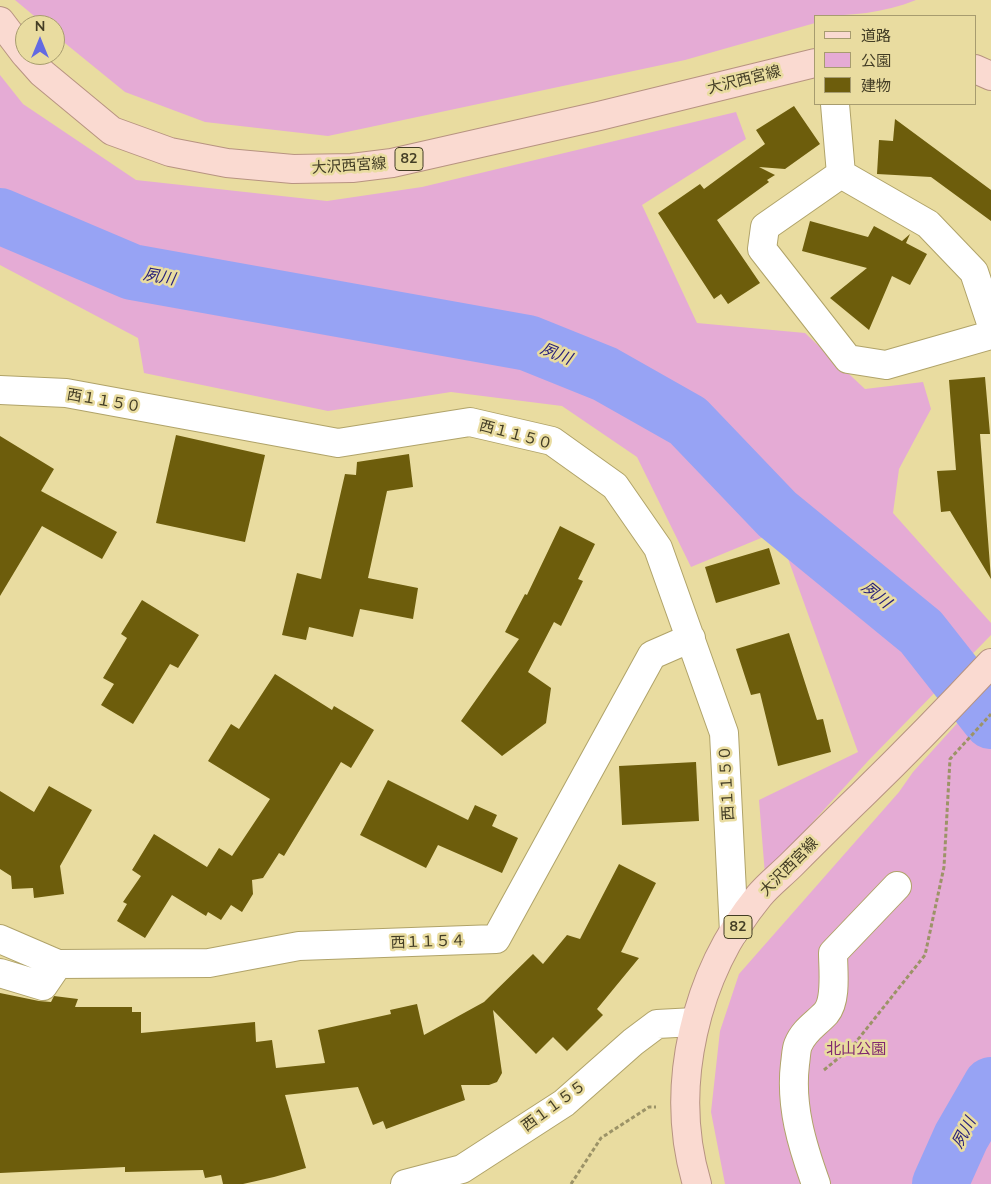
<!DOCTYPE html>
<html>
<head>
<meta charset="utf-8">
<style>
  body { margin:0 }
  #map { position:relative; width:991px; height:1184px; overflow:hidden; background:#e9dca0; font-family:Mulish,"Noto Sans JP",sans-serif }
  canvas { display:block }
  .legend { position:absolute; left:814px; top:15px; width:162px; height:90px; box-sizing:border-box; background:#e9dca0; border:1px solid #a79c6f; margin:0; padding:6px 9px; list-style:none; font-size:15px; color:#433d25 }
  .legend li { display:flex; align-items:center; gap:10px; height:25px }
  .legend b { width:25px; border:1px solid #a79c6f }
  .north { position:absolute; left:15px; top:15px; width:50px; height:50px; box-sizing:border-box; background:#e9dca0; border:1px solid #a79c6f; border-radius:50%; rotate:0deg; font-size:14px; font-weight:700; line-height:20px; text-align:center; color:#433d25 }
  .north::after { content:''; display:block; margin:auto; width:18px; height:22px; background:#636ae2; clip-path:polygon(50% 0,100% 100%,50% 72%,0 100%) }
</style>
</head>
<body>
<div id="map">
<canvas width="991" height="1184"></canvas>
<ul class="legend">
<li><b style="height:6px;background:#fadad1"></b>道路</li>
<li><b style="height:14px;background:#e5abd5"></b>公園</li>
<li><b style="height:14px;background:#6d5d0c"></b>建物</li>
</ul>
<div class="north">N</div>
</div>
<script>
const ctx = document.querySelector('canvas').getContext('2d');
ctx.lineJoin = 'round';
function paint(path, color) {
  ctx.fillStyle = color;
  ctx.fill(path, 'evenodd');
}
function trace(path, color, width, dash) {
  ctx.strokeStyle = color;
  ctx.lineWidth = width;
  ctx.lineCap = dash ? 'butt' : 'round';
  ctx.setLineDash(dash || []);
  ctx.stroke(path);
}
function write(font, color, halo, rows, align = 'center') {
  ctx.font = font + ' Mulish,"Noto Sans JP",sans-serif';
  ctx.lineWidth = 5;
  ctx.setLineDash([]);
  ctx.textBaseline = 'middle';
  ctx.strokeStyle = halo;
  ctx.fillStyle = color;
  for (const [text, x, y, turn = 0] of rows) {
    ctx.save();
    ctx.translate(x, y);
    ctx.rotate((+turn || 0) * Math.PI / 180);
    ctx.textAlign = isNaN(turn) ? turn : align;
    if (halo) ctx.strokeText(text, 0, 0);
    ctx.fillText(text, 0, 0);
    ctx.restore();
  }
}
const green = new Path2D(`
  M15 0H916C884 13 849 16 815 16V23L685 60 328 136 205 122 125 92 55 35V25H45Z
  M0 75 23 104 136 180 327 201 422 187 736 112 746 139 642 205 697 323 805 333 865 389 923 382 931 409 899 469 893 513 991 623V635L868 761 765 875 759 800 858 752 778 531 691 567 637 457 562 406 451 392 328 411 144 373 138 338 0 265Z
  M991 686V1184H725L711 1112 720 1031 739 974 899 792 913 772Z`);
const river = new Path2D(`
  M0 216 132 272 528 343 605 374 688 421 777 514 921 632 991 721
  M940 1184 961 1137 991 1085`);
const building = new Path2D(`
  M794 106 820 144 785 169 759 167 775 175 767 180 769 182 717 220 760 283 728 304 721 294 714 299 658 213 700 184 704 189 765 144 756 130Z
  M895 119 991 190V221L931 177 877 174 879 140 893 141Z
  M810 221 868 237 874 226 902 241 910 234 906 243 927 254 910 285 892 276 869 330 830 298 867 268 802 251Z
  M985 377 990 434H980L991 579 950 511 941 512 937 471 956 470 949 380Z
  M176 435 265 455 245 542 156 523Z
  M0 436 54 469 41 491 117 532 102 559 42 526 0 596Z
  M409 454 413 487 387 491 368 578 418 588 413 619 360 609 353 637 309 627 306 640 282 635 297 573 321 579 345 474 356 475 357 462Z
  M560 526 595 544 578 579 583 581 561 626 554 622 528 672 551 688 546 723 502 756 461 721 519 639 505 632 525 594 527 595Z
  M769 548 780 584 716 603 705 567Z
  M142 600 199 635 178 668 170 664 133 724 101 705 114 684 103 678 127 638 121 634Z
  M789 633 817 720 823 719 831 752 778 766 760 693 751 695 736 649Z
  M275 674 332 710 334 706 374 730 351 768 341 762 284 856 279 853 263 878 252 880 253 894 242 912 231 905 221 920 208 912 206 916 172 895 145 938 117 921 127 904 123 902 141 876 132 870 154 834 207 867 219 848 232 856 270 799 208 761 231 724 239 729Z
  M696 762 699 821 622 825 619 766Z
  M388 780 468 820 475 805 497 815 492 826 518 838 502 873 438 845 426 868 360 835Z
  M49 786 92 810 60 866 64 894 34 898 33 888 12 889 11 876 0 869V791L34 812Z
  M619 864 656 883 621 952 639 958 597 1009 603 1015 567 1051 553 1037 536 1054 493 1010 502 1073 497 1082 489 1085H461L465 1100 386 1129 383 1121 373 1125 358 1087 285 1095 306 1168 274 1177 243 1184H223L221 1175 205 1178 203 1170 125 1172V1167L0 1173V993L39 1001 51 1002 54 996 78 999 75 1007H132V1012H141V1033L255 1022 256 1042 272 1040 276 1068 325 1063 318 1030 391 1014 390 1010 417 1004 424 1035 484 1002 533 954 543 964 567 935 580 939Z`);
const path = new Path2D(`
  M824 1070 852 1047 925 955 944 867 950 759 991 714
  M571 1184 601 1138 649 1107H656`);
const minor = new Path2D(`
  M835 104 841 174 928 224 974 272 991 323
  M841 174 765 227 762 249 848 359 886 365 991 335
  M0 390 66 393 338 443 470 422 552 441 615 486 658 548 724 733 734 932
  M0 939 58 964 209 963 299 946 496 939 652 655 691 638
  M0 973 43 986 58 964
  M405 1184 462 1169 564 1103 633 1042 657 1024 695 1022
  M816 1184C802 1145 790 1106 795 1064 796 1058 796 1050 798 1045 804 1030 816 1024 826 1013 837 1000 833 970 833 953L897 886`);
const major = new Path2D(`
  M0 21 25 54
  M26 55 42 73 112 131 170 152 227 163 293 169 352 168 392 163 599 116 815 63
  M975 69 991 76
  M697 1184C668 1087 695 974 759 896 769 884 781 875 792 864 815 841 838 818 862 795 906 752 949 708 991 663`);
const shields = [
  [409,159,28],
  [738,927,28]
];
const shieldNames = [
  ["82",409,159],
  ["82",738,927]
];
const streetNames = [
  ["大沢西宮線",744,80,-14],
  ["大沢西宮線",349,166,-4],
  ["西１１５０",104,401,10],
  ["西１１５０",516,435,15],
  ["西１１５０",727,783,-93],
  ["大沢西宮線",789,867,-45],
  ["西１１５４",428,942,-2],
  ["西１１５５",554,1106,-36]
];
const parkNames = [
  ["北山公園",856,1049]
];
const waterNames = [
  ["夙川",159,277,10],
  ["夙川",556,354,22],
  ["夙川",876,595,39],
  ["夙川",964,1133,-62]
];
paint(green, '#e5abd5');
trace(river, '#97a3f4', 56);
paint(building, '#6d5d0c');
trace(minor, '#b0a369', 30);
trace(major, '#b79381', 30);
trace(path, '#9c9367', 3, [4, 2.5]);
trace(minor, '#fff', 28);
trace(major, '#fadad1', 28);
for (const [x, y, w] of shields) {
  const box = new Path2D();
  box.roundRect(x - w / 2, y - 11.5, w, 23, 4);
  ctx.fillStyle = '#e9dca0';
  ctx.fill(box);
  trace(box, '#433d25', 1);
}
write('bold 14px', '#433d25', null, shieldNames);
write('15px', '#433d25', '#e9dca0', streetNames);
write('15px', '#81286f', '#e9dca0', parkNames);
write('italic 16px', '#241d78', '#e9dca0', waterNames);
</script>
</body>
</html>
